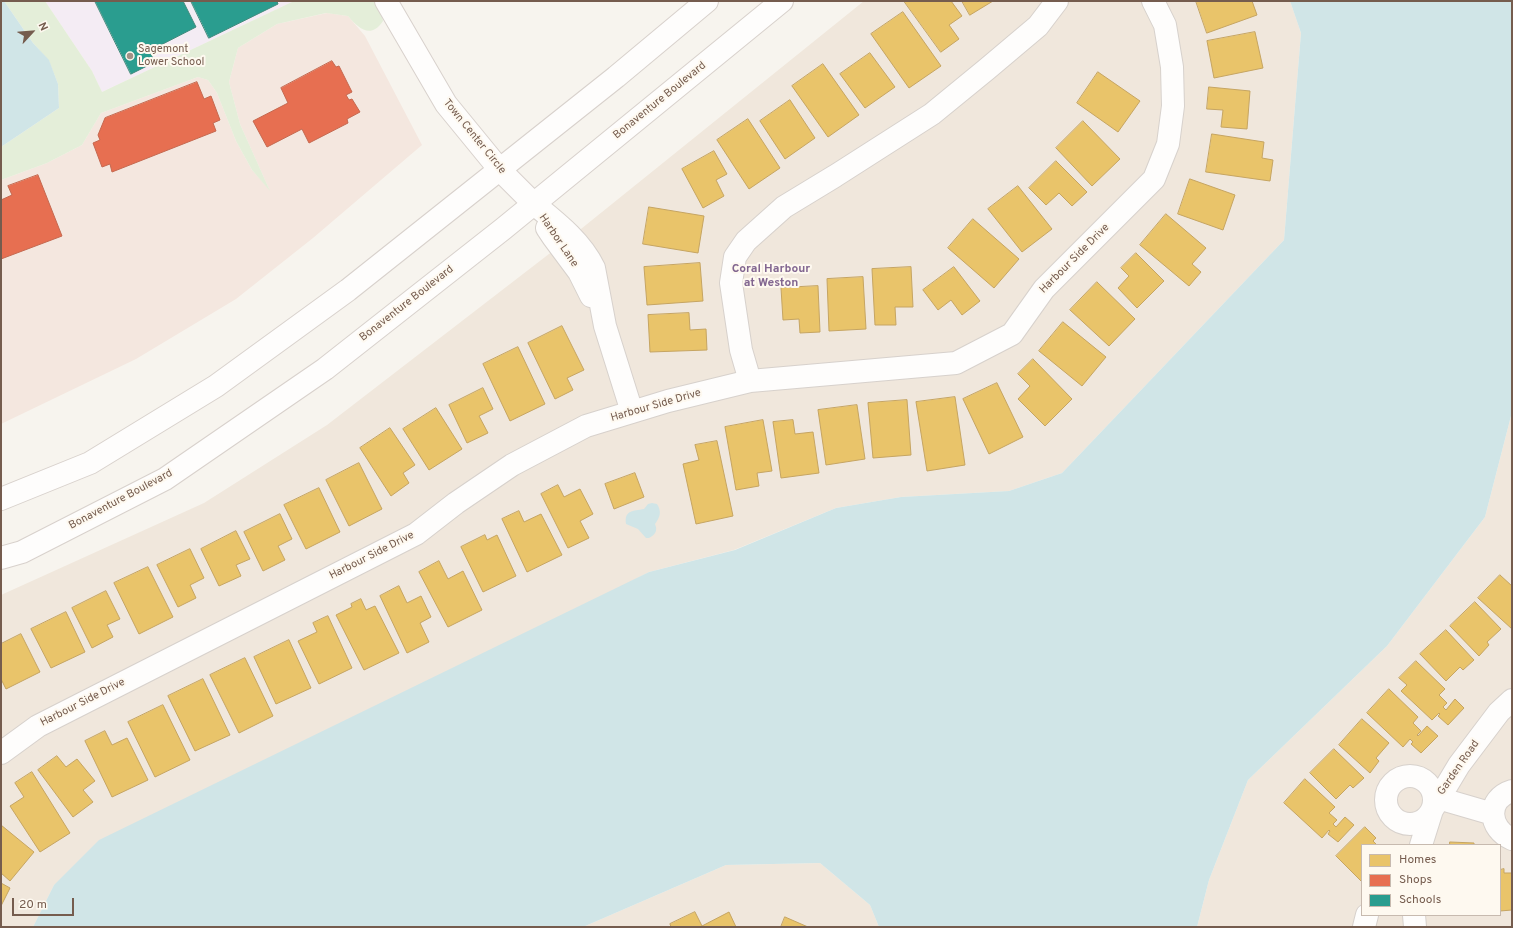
<!DOCTYPE html>
<html>
<head>
<meta charset="utf-8">
<style>
  body { margin:0 }
  #map { position:relative; width:1513px; height:928px; overflow:hidden; background:#f7f4ee; font-family:Overpass,sans-serif }
  canvas { display:block }
  .frame { position:absolute; inset:0; border:2px solid #755c4e; pointer-events:none }
  .legend { position:absolute; left:1361px; top:844px; width:140px; height:72px; box-sizing:border-box; background:#fef9f0; border:1px solid #c7baaf; margin:0; padding:5px 7px; list-style:none; font-size:12px; color:#755c4e }
  .legend li { display:flex; align-items:center; gap:8px; height:20px }
  .legend b { width:20px; border:1px solid #c7baaf }
  .north { position:absolute; left:12px; top:12px; width:40px; height:40px; -webkit-text-stroke:3px #fef9f0; paint-order:stroke; rotate:64deg; font-size:11px; font-weight:700; line-height:16px; text-align:center; color:#755c4e }
  .north::after { content:''; display:block; margin:auto; width:14px; height:18px; background:#755c4e; clip-path:polygon(50% 0,100% 100%,50% 72%,0 100%) }
  .scale { position:absolute; left:12px; top:898px; width:62px; height:18px; box-sizing:border-box; border:2px solid #755c4e; border-top:0; padding-left:5px; font-size:12px; line-height:14px; white-space:nowrap; color:#755c4e; -webkit-text-stroke:3px #fef9f0; paint-order:stroke }
</style>
</head>
<body>
<div id="map">
<canvas width="1513" height="928"></canvas>
<div class="frame"></div>
<ul class="legend">
<li><b style="height:11px;background:#e9c46a"></b>Homes</li>
<li><b style="height:11px;background:#e76f51"></b>Shops</li>
<li><b style="height:11px;background:#2a9d8f"></b>Schools</li>
</ul>
<div class="north">N</div>
<div class="scale">20 m</div>
</div>
<script>
const ctx = document.querySelector('canvas').getContext('2d');
ctx.lineJoin = 'round';
function paint(path, color) {
  ctx.fillStyle = color;
  ctx.fill(path, 'evenodd');
}
function trace(path, color, width, dash) {
  ctx.strokeStyle = color;
  ctx.lineWidth = width;
  ctx.lineCap = dash ? 'butt' : 'round';
  ctx.setLineDash(dash || []);
  ctx.stroke(path);
}
function write(font, color, halo, rows, align = 'center') {
  ctx.font = font + ' Overpass,sans-serif';
  ctx.lineWidth = 4;
  ctx.setLineDash([]);
  ctx.textBaseline = 'middle';
  ctx.strokeStyle = halo;
  ctx.fillStyle = color;
  for (const [text, x, y, turn = 0] of rows) {
    ctx.save();
    ctx.translate(x, y);
    ctx.rotate((+turn || 0) * Math.PI / 180);
    ctx.textAlign = isNaN(turn) ? turn : align;
    if (halo) ctx.strokeText(text, 0, 0);
    ctx.fillText(text, 0, 0);
    ctx.restore();
  }
}
const residential = new Path2D(`
  M864 1H1290L1301 33 1284 240 1062 473 1009 491 901 497 836 508 734 550 649 572 54 885 33 927H1V595L204 503 327 425 571 237Z
  M1512 412V927H1197L1209 880 1248 780 1387 646 1485 517ZM1362 845H1500V915H1362Z
  M820 863 870 905 879 927H583L726 865Z`);
const commercial = new Path2D(`
  M327 13 348 16 365 36 422 145 313 238 236 299 136 359 1 424V180L47 163 82 145 101 113 198 77 208 80 217 93 236 141 252 170 269 189 240 124 229 82 238 48 277 24Z`);
const education = new Path2D(`
  M45 1H294L102 92 92 71Z`);
const green = new Path2D(`
  M4 1H45L92 71 102 92 294 1H376L381 10 383 21C371 39 359 29 348 16L326 13 277 24 238 48 229 82 240 124 270 191 252 170 236 141 217 93 208 80 198 77 101 113 82 145 47 163 1 180V147L59 108 58 84 49 61 33 43Z`);
const water = new Path2D(`
  M1 1H4L33 43 49 60 58 84 59 108 1 147Z
  M1290 1H1512V412L1485 517 1387 646 1248 780 1209 880 1197 927H879L870 905 820 863 726 865 583 927H33L54 885 99 840 649 572 735 550 836 508 901 497 1009 491 1062 473 1284 240 1301 33Z
  M652 503 657 504C662 512 660 517 655 524 658 531 655 535 649 538H646L638 529 626 524C624 510 633 511 644 509L648 504Z`);
const homes = new Path2D(`
  M904 1H951L962 16 949 25 959 39 941 52Z
  M962 1H993L970 15Z
  M1196 1H1252L1257 15 1207 33Z
  M903 12 941 66 909 88 871 34Z
  M1255 32 1263 68 1214 78 1207 41Z
  M870 53 895 87 865 108 840 74Z
  M823 64 859 115 828 137 792 86Z
  M1098 72 1140 101 1118 132 1077 103Z
  M1209 87 1250 91 1247 129 1221 127 1223 110 1207 109Z
  M790 100 815 138 785 159 760 121Z
  M748 119 780 168 749 189 717 140Z
  M1083 121 1120 159 1092 186 1056 148Z
  M1212 134 1264 142 1262 158 1273 160 1270 181 1206 172Z
  M714 151 727 174 716 180 724 196 703 208 682 169Z
  M1056 161 1087 192 1072 206 1059 193 1046 205 1029 188Z
  M1190 179 1235 195 1223 230 1178 214Z
  M1018 186 1052 229 1022 252 988 209Z
  M649 207 704 216 698 253 643 244Z
  M1166 214 1206 248 1192 264 1201 272 1189 286 1140 245Z
  M973 219 1019 259 994 288 948 248Z
  M1136 253 1164 281 1137 308 1118 288 1129 276 1121 268Z
  M700 263 703 301 647 305 644 267Z
  M911 267 913 307H895L896 325H875L872 269Z
  M954 267 980 301 962 315 951 300 938 310 923 290Z
  M863 277 866 329 829 331 827 279Z
  M1097 282 1135 319 1109 346 1070 310Z
  M818 286 820 332 800 333 799 319 783 320 781 288Z
  M689 313 690 330 706 329 707 350 650 352 648 315Z
  M1063 322 1106 357 1082 386 1039 351Z
  M562 326 584 370 567 378 573 390 555 399 528 343Z
  M518 347 545 404 510 421 483 364Z
  M1033 359 1072 399 1045 426 1018 399 1030 386 1018 374Z
  M997 383 1023 437 989 454 963 399Z
  M483 388 493 409 479 416 488 433 467 443 449 405Z
  M955 397 965 465 927 471 916 402Z
  M907 400 911 455 873 458 868 403Z
  M857 405 865 459 826 465 818 410Z
  M436 408 462 449 429 470 403 429Z
  M763 420 772 471 757 473 759 486 736 490 725 427Z
  M793 420 795 434 813 432 819 473 781 478 773 422Z
  M390 428 415 465 403 473 409 483 391 496 360 448Z
  M717 441 733 516 696 524 683 464 699 460 695 445Z
  M359 463 382 509 349 526 326 480Z
  M635 473 644 497 614 509 605 484Z
  M558 485 564 497 580 489 593 514 580 521 589 538 568 548 541 494Z
  M319 488 340 532 306 549 284 505Z
  M519 511 524 522 541 514 562 555 527 572 502 519Z
  M280 514 292 539 278 546 285 560 263 571 244 532Z
  M236 531 250 559 236 565 241 576 219 586 201 549Z
  M485 535 487 540 497 535 516 576 483 592 461 547Z
  M190 549 204 578 190 585 196 598 178 607 157 565Z
  M439 561 448 579 463 571 482 610 448 627 419 572Z
  M148 567 173 617 139 634 114 583Z
  M1500 575 1512 586V629L1478 598Z
  M399 586 407 603 421 596 431 617 420 623 429 642 407 653 380 596Z
  M106 591 120 619 107 625 113 637 92 648 72 608Z
  M361 599 366 610 375 606 399 653 364 670 336 615 352 607 351 604Z
  M1475 602 1501 629 1487 642 1489 645 1479 656 1450 626Z
  M66 612 85 652 51 668 31 629Z
  M328 616 352 668 319 684 298 641 317 632 313 623Z
  M1446 630 1474 660 1463 670 1460 667 1446 681 1420 654Z
  M21 634 40 672 6 689 1 679V644Z
  M289 640 311 688 276 704 254 657Z
  M245 658 273 716 239 733 210 675Z
  M1416 661 1445 689 1439 695 1447 703 1443 707 1446 710 1455 699 1464 708 1448 725 1438 716 1440 714 1439 713 1432 720 1401 691 1407 685 1399 678Z
  M203 679 230 735 195 751 168 696Z
  M1389 689 1418 717 1413 723 1421 731 1417 735 1418 736 1427 726 1438 736 1421 753 1411 744 1413 742 1410 739 1403 747 1367 713Z
  M163 705 190 760 155 777 128 722Z
  M1362 719 1389 743 1376 758 1379 761 1370 773 1339 745Z
  M105 731 112 745 127 738 148 780 112 797 85 741Z
  M1334 749 1364 778 1353 788 1350 785 1336 799 1310 773Z
  M57 756 66 767 77 759 95 781 83 790 93 802 73 817 38 770Z
  M32 772 70 833 40 852 10 806 24 797 15 783Z
  M1305 779 1335 807 1329 813 1337 820 1333 824 1336 827 1345 817 1354 825 1338 842 1328 834 1330 831 1329 830 1322 838 1284 803Z
  M1 825 34 852 10 881 1 873Z
  M1365 827 1376 838 1373 841 1377 845H1362V880L1361 881 1336 856Z
  M1450 842 1474 843V845H1450Z
  M1504 869V873H1512V910L1500 911V870Z
  M1 883 10 888 1 906Z
  M695 912 702 926 729 912 736 927H671L670 924Z
  M785 917 808 927H781Z`);
const shops = new Path2D(`
  M332 61 336 67 339 66 352 92 346 95 349 100 352 99 360 112 347 119 348 123 309 143 302 129 267 147 253 121 288 103 281 88Z
  M197 82 204 99 211 96 220 120 213 123 216 131 112 172 110 164 102 167 93 143 100 140 98 135 105 118Z
  M38 175 62 236 1 259V200L12 195 8 186Z`);
const schools = new Path2D(`
  M95 1H183L196 27 149 51 155 62 131 74Z
  M191 1H277L278 4 209 38Z`);
const street = new Path2D(`
  M1057 1 1038 26 987 69 932 114 835 176 784 207 746 241 735 257 731 283 741 350 750 381 956 363 1012 334 1044 289 1154 179 1168 144 1173 106 1172 67 1165 25 1153 1
  M534 204C556 222 581 241 594 268L605 326 632 412
  M547 228 553 237 579 272 591 296
  M1 753 38 726 416 534 456 503 512 465 586 426 668 401 750 381
  M1386 800a24 24 0 1 1 48 0a24 24 0 1 1-48 0Z
  M1512 791C1486 799 1488 829 1512 839
  M1438 798 1493 814
  M1421 845 1432 810 1459 765 1499 712 1512 700
  M1414 915 1415 927
  M1364 927 1367 915`);
const secondary = new Path2D(`
  M386 1 446 104 500 170 534 204
  M1 499 90 463 216 386 348 290 616 77 707 1
  M1 558 22 552 165 479 325 369 503 229 782 1`);
const markers = [
  [130,56,4,"#a29186"]
];
const poiNames = [
  ["Sagemont",138,50],
  ["Lower School",138,63]
];
const streetNames = [
  ["Bonaventure Boulevard",660,101,-39],
  ["Town Center Circle",474,137,51],
  ["Harbor Lane",558,241,56],
  ["Harbour Side Drive",1075,259,-45],
  ["Bonaventure Boulevard",407,304,-38],
  ["Harbour Side Drive",656,406,-16],
  ["Bonaventure Boulevard",121,500,-28],
  ["Harbour Side Drive",372,556,-27],
  ["Harbour Side Drive",83,703,-27],
  ["Garden Road",1459,768,-55]
];
const neighbourhoodNames = [
  ["Coral Harbour",771,270],
  ["at Weston",771,284]
];
paint(residential, '#f0e7dc');
paint(commercial, '#f4e7df');
paint(education, '#f4ecf4');
paint(green, '#e4eed9');
paint(water, '#d0e5e7');
paint(homes, '#e9c46a');
trace(homes, '#c6a562', 1);
paint(shops, '#e76f51');
trace(shops, '#c56950', 1);
paint(schools, '#2a9d8f');
trace(schools, '#408a7c', 1);
trace(street, '#d7d1cc', 24);
trace(secondary, '#d8d1cc', 24);
trace(street, '#fefdfc', 22);
trace(secondary, '#fefdfc', 22);
for (const [x, y, r, color] of markers) {
  const dot = new Path2D();
  dot.arc(x, y, r, 0, 2 * Math.PI);
  ctx.fillStyle = color;
  ctx.fill(dot);
  trace(dot, '#fef9f0', 1.5);
}
write('11px', '#755c4e', '#fef9f0', poiNames, 'left');
write('11px', '#755c4e', '#fef9f0', streetNames);
write('bold 12px', '#826690', '#fef9f0', neighbourhoodNames);
</script>
</body>
</html>
